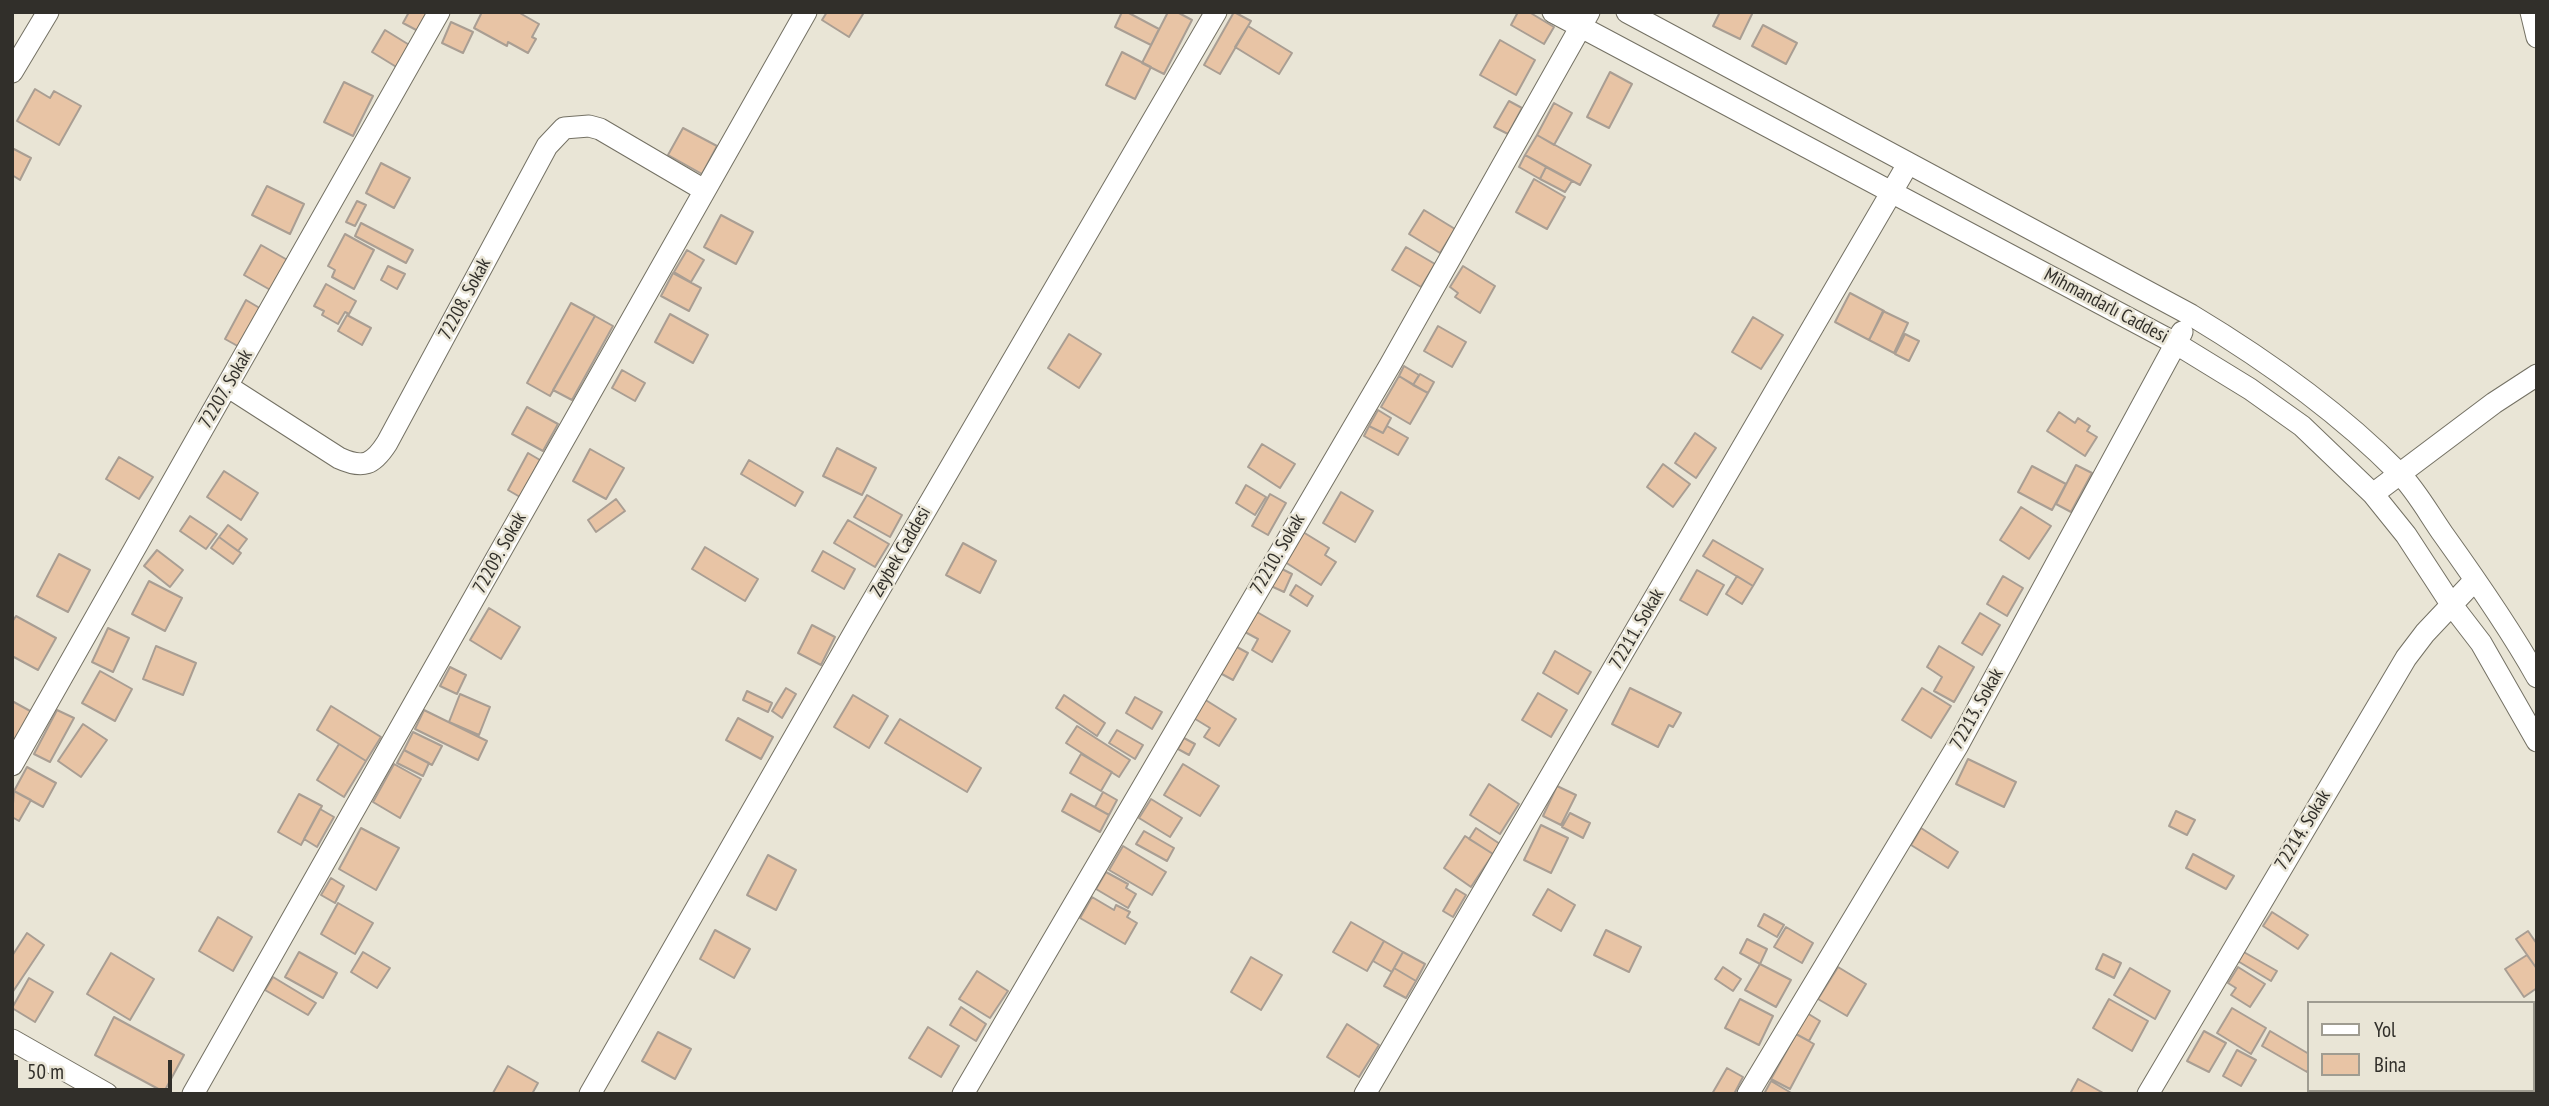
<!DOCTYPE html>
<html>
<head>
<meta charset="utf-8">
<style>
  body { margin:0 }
  #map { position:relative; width:2549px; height:1106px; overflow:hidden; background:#e9e5d6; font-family:"PT Sans Narrow",sans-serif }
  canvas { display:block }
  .frame { position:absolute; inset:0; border:14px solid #312f2a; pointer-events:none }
  .legend { position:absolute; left:2307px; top:1001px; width:228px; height:91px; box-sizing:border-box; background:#e9e5d6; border:2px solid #9f9c91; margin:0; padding:9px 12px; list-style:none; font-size:21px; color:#312f2a }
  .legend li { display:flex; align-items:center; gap:14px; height:35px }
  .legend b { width:35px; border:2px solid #9f9c91 }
  .scale { position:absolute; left:14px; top:1060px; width:158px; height:32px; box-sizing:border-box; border:4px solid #312f2a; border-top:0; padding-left:9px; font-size:21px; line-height:24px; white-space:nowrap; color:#312f2a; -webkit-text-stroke:5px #e9e5d6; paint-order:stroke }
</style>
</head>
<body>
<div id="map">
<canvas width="2549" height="1106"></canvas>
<div class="frame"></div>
<ul class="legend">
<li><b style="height:9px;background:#fff"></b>Yol</li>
<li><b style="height:19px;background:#e8c4a5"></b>Bina</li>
</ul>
<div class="scale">50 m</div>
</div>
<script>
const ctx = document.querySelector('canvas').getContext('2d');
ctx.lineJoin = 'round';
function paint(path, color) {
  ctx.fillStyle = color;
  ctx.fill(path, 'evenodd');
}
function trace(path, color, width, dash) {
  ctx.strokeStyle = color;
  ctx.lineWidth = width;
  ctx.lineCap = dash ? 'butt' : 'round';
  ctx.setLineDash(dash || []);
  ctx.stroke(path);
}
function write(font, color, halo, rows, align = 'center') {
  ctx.font = font + ' "PT Sans Narrow",sans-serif';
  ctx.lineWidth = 5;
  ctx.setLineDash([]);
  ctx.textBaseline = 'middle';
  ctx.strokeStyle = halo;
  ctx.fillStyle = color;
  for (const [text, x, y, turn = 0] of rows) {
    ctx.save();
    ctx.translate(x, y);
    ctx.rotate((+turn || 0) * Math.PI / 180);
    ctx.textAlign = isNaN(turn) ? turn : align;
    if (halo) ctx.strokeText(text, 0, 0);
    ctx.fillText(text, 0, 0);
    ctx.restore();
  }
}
const building = new Path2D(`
  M409 12H431L420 32 403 23Z
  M482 12H518L539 24 532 37 536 39 528 53 508 42 507 46 474 28Z
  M827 12H860L863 14 849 37 822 20Z
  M1122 12H1127L1159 29 1151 45 1115 27Z
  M1168 12H1177L1192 20 1164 74 1142 63Z
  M1234 12 1251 21 1220 74 1204 65Z
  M1518 12H1529L1554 27 1544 44 1511 25Z
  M1720 12H1753L1740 39 1713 26Z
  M451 22 473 32 463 53 442 43Z
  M1763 25 1797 43 1786 64 1752 46Z
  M1248 26 1292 53 1279 74 1235 47Z
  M385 30 411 46 398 68 372 52Z
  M1500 40 1535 60 1516 95 1480 75Z
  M1122 52 1151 67 1135 99 1106 85Z
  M1610 72 1632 84 1609 128 1587 117Z
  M344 82 373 96 353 136 324 122Z
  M35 89 50 98 54 91 81 106 59 145 17 121Z
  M1509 101 1522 108 1508 134 1494 127Z
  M1554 103 1572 113 1554 145 1537 135Z
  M683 128 717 146 702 174 668 155Z
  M1537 135 1591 165 1580 185 1525 155Z
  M12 148 31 158 20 180 12 175Z
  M1525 155 1546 167 1540 179 1519 167Z
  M381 163 410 178 394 208 366 193Z
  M1546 167 1572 181 1565 192 1540 179Z
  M1534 179 1565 197 1547 229 1516 212Z
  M267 186 304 204 290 234 252 215Z
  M357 201 366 205 355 226 346 222Z
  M1424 210 1455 229 1440 253 1409 234Z
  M721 215 753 232 736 264 704 247Z
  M361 223 413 250 406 263 355 236Z
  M345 234 374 250 354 289 332 277 335 270 328 266Z
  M261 245 291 262 274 292 244 275Z
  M1406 247 1435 264 1421 287 1392 270Z
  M687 250 704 260 691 282 674 272Z
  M388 266 405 274 397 289 381 280Z
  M1463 266 1495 286 1480 313 1455 297 1458 293 1450 287Z
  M673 273 701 288 689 311 661 296Z
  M326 284 356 301 349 314 345 312 338 324 322 315 324 311 314 306Z
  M1850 293 1884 311 1869 340 1835 322Z
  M246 300 263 310 243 349 225 339Z
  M571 303 595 316 550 396 527 383Z
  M1883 311 1908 323 1894 353 1869 340Z
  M670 314 708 335 693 363 655 342Z
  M347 315 371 328 362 345 338 331Z
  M595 316 613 326 572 400 553 390Z
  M1753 317 1783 335 1761 369 1732 352Z
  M1438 326 1466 342 1452 367 1424 351Z
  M1069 334 1101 354 1079 388 1048 368Z
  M1905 334 1919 341 1909 361 1895 354Z
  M1404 366 1419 375 1413 385 1399 376Z
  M622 370 645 383 635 401 612 388Z
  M1420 374 1434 382 1428 393 1413 385Z
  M1399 376 1428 393 1410 424 1381 407Z
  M527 407 558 424 543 451 512 434Z
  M1378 410 1391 418 1383 433 1369 426Z
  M2059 412 2075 423 2078 418 2090 426 2087 431 2097 437 2085 456 2047 431Z
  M1369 426 1383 433 1387 426 1408 438 1398 455 1364 436Z
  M1695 433 1716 448 1696 478 1675 463Z
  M1262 444 1295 464 1280 488 1248 467Z
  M837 448 876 468 862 495 823 476Z
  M590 449 624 468 606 499 573 481Z
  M528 453 540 460 520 497 508 490Z
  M119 457 153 477 139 499 106 479Z
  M749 460 803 492 795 506 741 474Z
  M1663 464 1690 484 1673 507 1647 487Z
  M2076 465 2092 473 2071 512 2056 504Z
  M2032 466 2066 484 2052 510 2018 492Z
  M224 471 258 493 241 520 207 497Z
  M1246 485 1266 497 1255 515 1236 503Z
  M1341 492 1373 511 1355 542 1323 523Z
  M1270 494 1286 503 1268 535 1252 526Z
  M867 495 902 515 890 537 854 517Z
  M616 499 625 511 596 532 588 520Z
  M2021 507 2051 526 2029 559 2000 540Z
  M190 516 217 534 206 549 180 531Z
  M848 520 889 544 875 567 834 543Z
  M228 525 247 539 238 551 219 537Z
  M1303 532 1329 548 1325 555 1336 562 1321 585 1285 562Z
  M219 537 241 553 233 564 211 548Z
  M1713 540 1763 569 1753 586 1703 556Z
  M963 543 996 561 980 593 946 575Z
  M705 547 758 579 745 601 692 569Z
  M157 550 183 570 170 587 144 566Z
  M823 551 855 569 844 589 812 571Z
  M59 554 90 570 68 612 37 596Z
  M1280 568 1292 574 1284 592 1271 586Z
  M1697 570 1724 585 1707 615 1680 600Z
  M1737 576 1753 586 1742 604 1726 594Z
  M2003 576 2023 588 2007 616 1987 604Z
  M149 581 182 598 165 631 132 614Z
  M1296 585 1313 596 1307 606 1290 595Z
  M489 608 520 627 501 659 470 640Z
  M1257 612 1290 631 1272 662 1252 650 1258 639 1245 632Z
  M1980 613 2000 625 1982 655 1962 643Z
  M16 616 56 638 38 670 12 656V622Z
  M812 625 835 637 821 665 798 653Z
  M108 628 129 638 113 672 92 662Z
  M156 646 196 663 183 695 143 679Z
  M1235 646 1248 653 1233 680 1220 673Z
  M1939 646 1974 667 1954 702 1934 691 1942 677 1927 667Z
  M1555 651 1591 672 1578 694 1543 673Z
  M450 667 466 675 457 694 440 686Z
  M100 671 132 689 115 721 82 703Z
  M786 688 796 694 782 718 772 711Z
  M1630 688 1681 713 1673 727 1669 725 1658 747 1612 724Z
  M1922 688 1951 706 1931 738 1902 720Z
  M747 691 772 703 768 712 743 700Z
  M1538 693 1567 710 1551 737 1522 720Z
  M460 694 490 707 479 735 449 722Z
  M853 695 888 716 869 748 834 727Z
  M1064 695 1105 723 1097 736 1056 708Z
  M1135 697 1162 712 1152 729 1126 713Z
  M1204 699 1236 719 1219 746 1204 737 1210 728 1192 717Z
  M12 701 32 712 12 747Z
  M331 706 381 737 366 761 317 730Z
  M57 710 74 718 50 762 34 754Z
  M424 710 487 741 478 760 415 729Z
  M738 718 773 737 761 759 726 740Z
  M900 719 981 768 967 792 885 743Z
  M83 724 107 740 81 777 58 761Z
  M1077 726 1130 760 1119 777 1066 743Z
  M1117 730 1143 745 1135 759 1109 743Z
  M413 732 442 746 432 765 404 750Z
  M1184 738 1195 744 1189 755 1178 749Z
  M339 744 366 761 344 797 317 780Z
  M404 750 429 763 423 776 397 763Z
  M1081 754 1112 772 1101 791 1070 773Z
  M1968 759 2016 782 2004 807 1956 784Z
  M394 764 421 779 400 818 373 802Z
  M1183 764 1219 786 1200 816 1164 795Z
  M27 767 56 783 43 807 14 791Z
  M1489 784 1519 804 1500 834 1470 815Z
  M1557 786 1576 795 1561 825 1543 816Z
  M14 791 31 800 19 821 12 817Z
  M1103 792 1117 800 1109 815 1095 807Z
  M299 794 322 806 301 845 278 832Z
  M1071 794 1109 815 1100 832 1062 811Z
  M1151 799 1182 818 1170 837 1139 818Z
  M320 809 334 817 317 847 304 839Z
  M2176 811 2195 820 2187 835 2169 826Z
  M1570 813 1590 823 1583 838 1562 827Z
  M1541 825 1568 838 1551 873 1524 860Z
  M361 828 399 848 376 890 339 869Z
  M1476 828 1500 844 1493 854 1469 839Z
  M1921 828 1958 852 1948 868 1911 845Z
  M1144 831 1174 848 1167 861 1136 844Z
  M1465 836 1493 854 1471 887 1444 868Z
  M1123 846 1166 872 1152 895 1109 870Z
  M2193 854 2234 876 2226 889 2186 868Z
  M768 855 796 870 776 910 747 895Z
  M1106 872 1128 884 1126 888 1136 894 1128 908 1096 889Z
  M331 878 344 886 335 903 321 895Z
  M1456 889 1466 895 1453 917 1443 911Z
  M1548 889 1575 905 1561 931 1533 915Z
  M1092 897 1114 910 1116 905 1130 912 1127 917 1137 923 1125 944 1080 918Z
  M338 903 373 923 355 954 321 934Z
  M2272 912 2308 935 2298 949 2263 926Z
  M1764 914 1784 925 1777 937 1758 926Z
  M218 917 252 937 233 971 199 951Z
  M1351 922 1384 941 1367 971 1333 952Z
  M1786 927 1813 943 1802 963 1774 947Z
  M715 930 750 949 734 978 700 959Z
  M1606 930 1641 947 1629 972 1594 955Z
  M2528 931 2537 944V969L2516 939Z
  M27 933 44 945 12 993V956Z
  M1747 939 1767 949 1760 964 1740 953Z
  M1384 941 1403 952 1392 972 1373 961Z
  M2242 951 2277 971 2271 981 2236 960Z
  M299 952 337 973 323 998 285 977Z
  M363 952 390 968 377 988 351 972Z
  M1403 952 1425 964 1416 981 1394 968Z
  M111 953 154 979 130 1020 87 994Z
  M2103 954 2121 963 2114 978 2096 969Z
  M2527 955 2537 969V988L2524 997 2505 969Z
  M1251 957 1282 975 1261 1010 1231 992Z
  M1760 964 1791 980 1776 1007 1745 990Z
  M1723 967 1741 979 1733 991 1715 979Z
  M1838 967 1866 984 1847 1016 1818 999Z
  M2238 967 2265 984 2250 1007 2231 995 2236 988 2228 983Z
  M1394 968 1416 981 1406 998 1384 986Z
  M2130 968 2170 991 2155 1019 2114 995Z
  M977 971 1008 991 990 1018 959 999Z
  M273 977 316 1003 308 1015 265 990Z
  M29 978 53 992 35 1022 12 1008Z
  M1740 999 1773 1016 1759 1045 1725 1028Z
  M2109 999 2148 1021 2132 1051 2093 1028Z
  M961 1007 986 1024 976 1041 950 1025Z
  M2232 1008 2266 1028 2251 1054 2217 1033Z
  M1807 1013 1820 1021 1809 1041 1796 1034Z
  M114 1017 184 1055 164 1092 95 1055Z
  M1347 1024 1379 1045 1359 1077 1327 1057Z
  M928 1027 959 1046 941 1077 909 1058Z
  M2204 1031 2226 1043 2209 1072 2187 1061Z
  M2270 1031 2309 1054V1068L2307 1072 2262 1046Z
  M658 1032 691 1049 675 1079 642 1061Z
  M1796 1034 1814 1044 1790 1089 1771 1079Z
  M2237 1050 2256 1060 2241 1086 2223 1076Z
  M508 1066 538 1083 532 1094 493 1093Z
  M1727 1068 1743 1077 1734 1094H1712Z
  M2078 1079 2105 1094H2070Z
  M1771 1081 1793 1094H1764Z`);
const minor = new Path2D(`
  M1553 12 2175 343 2250 389 2302 426 2373 494 2406 535 2451 604 2481 643 2537 741
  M1627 12 2191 315C2266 360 2338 411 2399 473 2416 490 2429 514 2443 534 2476 580 2509 627 2537 677
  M2531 12 2537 37
  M12 72 48 12
  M227 386 339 458C363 469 373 465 387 443L547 146 564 128 589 126 600 129 704 190
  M2373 494 2494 403 2537 375
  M12 765 439 12
  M12 1040 107 1094
  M2533 1040 2537 1034
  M193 1094 806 12
  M590 1094 858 626 1216 12
  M963 1094 1390 365 1589 12
  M1365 1094 1908 164
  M1748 1094 1958 745 2182 332
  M2148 1094 2406 658 2425 633 2475 580
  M2503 1094 2505 1090`);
const streetNames = [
  ["72208. Sokak",465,299,-62],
  ["Mihmandarlı Caddesi",2106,306,28],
  ["72207. Sokak",226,389,-60],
  ["Zeybek Caddesi",901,552,-60],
  ["72209. Sokak",500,553,-61],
  ["72210. Sokak",1278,554,-60],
  ["72211. Sokak",1637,629,-60],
  ["72213. Sokak",1977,709,-61],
  ["72214. Sokak",2303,830,-59]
];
paint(building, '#e8c4a5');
trace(building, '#a99e93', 2);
trace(minor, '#747164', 23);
trace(minor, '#fff', 21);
write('19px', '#312f2a', '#e9e5d6', streetNames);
</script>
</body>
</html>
